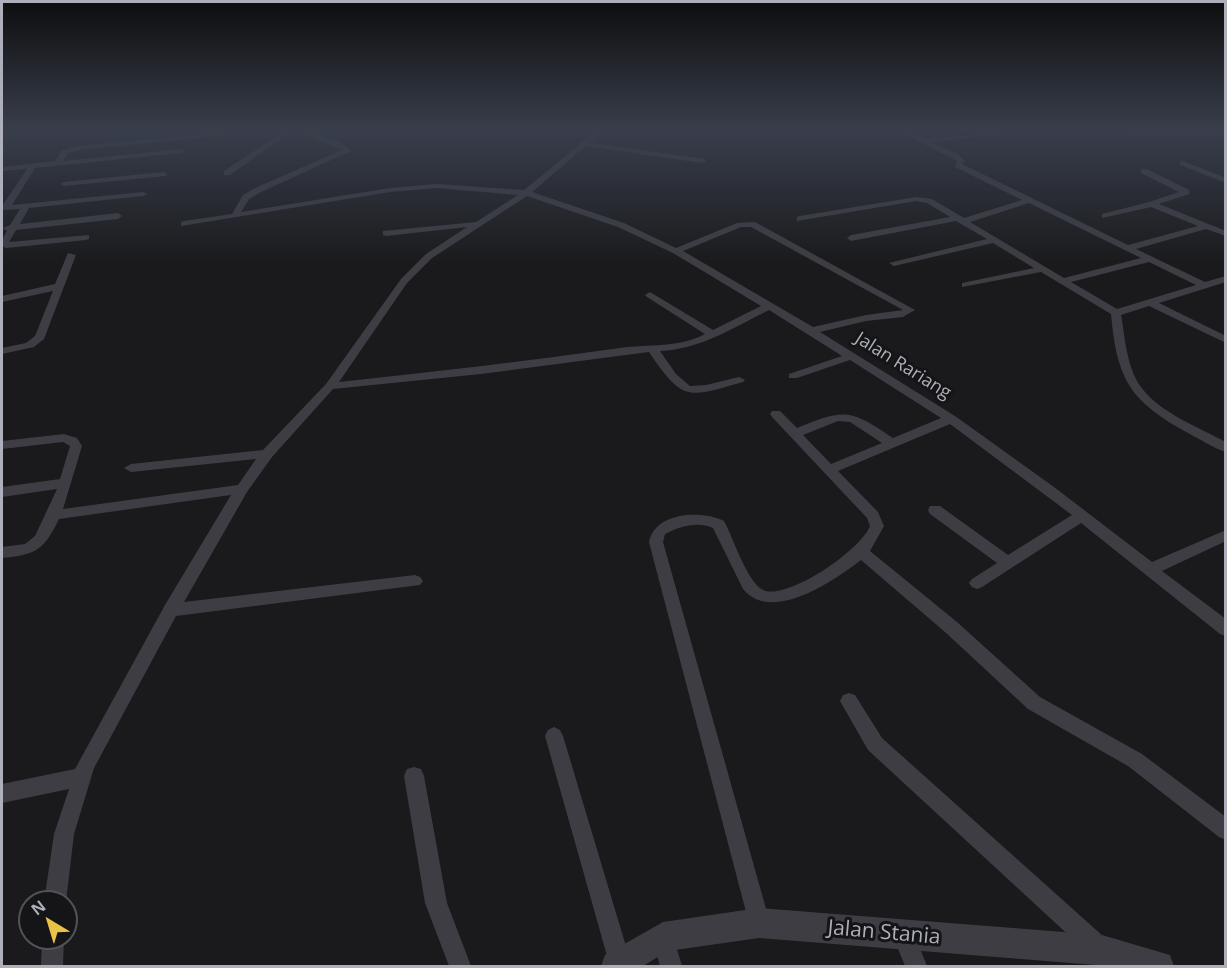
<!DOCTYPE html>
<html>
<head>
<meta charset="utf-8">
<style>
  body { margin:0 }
  #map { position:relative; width:1227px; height:968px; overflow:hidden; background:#1a1a1c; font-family:"Open Sans",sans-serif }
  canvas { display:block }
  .frame { position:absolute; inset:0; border:3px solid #adb0bb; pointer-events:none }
  .north { position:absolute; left:18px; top:890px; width:60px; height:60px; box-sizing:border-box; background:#151517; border:2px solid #525359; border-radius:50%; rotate:322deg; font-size:16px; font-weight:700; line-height:24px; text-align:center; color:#adb0bb }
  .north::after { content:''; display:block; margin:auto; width:21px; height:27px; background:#e8c346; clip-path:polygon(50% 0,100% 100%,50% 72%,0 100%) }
</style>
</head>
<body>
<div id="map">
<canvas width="1227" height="968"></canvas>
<div class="frame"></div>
<div class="north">N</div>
</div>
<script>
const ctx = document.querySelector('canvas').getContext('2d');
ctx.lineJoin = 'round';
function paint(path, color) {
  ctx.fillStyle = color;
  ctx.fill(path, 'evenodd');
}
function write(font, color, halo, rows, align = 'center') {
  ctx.font = font + ' "Open Sans",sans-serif';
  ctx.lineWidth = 6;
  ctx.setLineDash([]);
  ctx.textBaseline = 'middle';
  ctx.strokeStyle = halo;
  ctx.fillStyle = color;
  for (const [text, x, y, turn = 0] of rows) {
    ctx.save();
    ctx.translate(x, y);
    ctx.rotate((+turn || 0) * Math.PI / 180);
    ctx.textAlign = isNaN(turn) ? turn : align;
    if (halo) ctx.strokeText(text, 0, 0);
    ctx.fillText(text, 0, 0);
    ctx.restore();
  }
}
const minor = new Path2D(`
  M226 132 228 135 79 150 68 153 63 161 183 149 184 151 180 153 35 168 12 205 143 192 147 194 143 196 29 208 20 224 118 213 122 216 118 219 16 230 9 242 89 235V239L86 240 6 248 2 246V240L7 231 3 228 10 225 20 209 2 210V206L27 169 2 171V167L55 161 62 150 78 146Z
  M283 132H290L230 175H224V171Z
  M298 132C314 132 340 139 351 151L261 192 249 199 241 212 390 188 437 184 524 190 595 132H602L590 143 705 159 706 161 702 163 586 146 532 192 624 223 676 248 737 223 755 222 915 310 903 317 866 321 820 332 955 416 1054 487 1152 562 1226 530V541L1162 571 1226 619V636L1220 634 1081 523 982 587 977 589 972 587 969 583 972 579 997 563 930 514 928 510 930 506H940L1008 555 1072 515 950 424 838 471 878 512 884 526 870 551 957 622 1040 697 1142 754 1226 817V840L1219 837 1128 766 1028 709 945 632 861 560C834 581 771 624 743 589L713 528C699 521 679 526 665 534L663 542 770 923 767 931 759 934 751 931 649 542C655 512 701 510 724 521 733 537 747 582 763 590 787 601 861 550 870 526L867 518 772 417 770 414 772 411H780L797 428C844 408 851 409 893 438L941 418 850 360 797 378H789V374L842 356 769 310C733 328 701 349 660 351L676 374 690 386 706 385 739 377 745 380 743 382C687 398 683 402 649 352L481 374 333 389 272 457 247 492 184 602 415 575 420 577 423 581 420 585 176 616 94 768 74 834 66 902H44L54 834 69 789 2 803V784L75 769 165 605 231 495 59 519C44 550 36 555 2 558V547L25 544 35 536 57 489 2 497V487L60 479 70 446 63 442 2 449V441L64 434 77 438 82 446 63 509 238 485 256 459 131 472 124 468 131 464 263 450 326 384 401 279 426 254 467 227 386 236 383 235V231L476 222 518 195 437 188 390 192 181 226V222L184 221 232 214 243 195 255 188 342 150ZM527 196 618 227 673 253 761 306 713 330 650 292 645 295 647 297 705 334C679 348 649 344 620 348 527 361 433 372 339 382L407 283 432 258ZM741 227H751L903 310 866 315 813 327 683 251ZM838 421 850 422 882 443 831 464 803 435Z
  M754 132H763L764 133 761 135Z
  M900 132H908L923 139 1009 132 1006 134 930 142 958 154 965 161 962 164 1128 245 1198 226 1151 207 1102 218V214L1149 202 1179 192 1141 173V169H1147L1189 190V194L1159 204 1226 231V236L1206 229 1136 249 1205 282 1226 276V282L1159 303 1226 336V343L1149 306 1121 315 1122 320C1125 341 1128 370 1141 387 1160 413 1198 427 1226 442V452C1213 448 1200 439 1188 433 1130 401 1117 380 1111 314L1041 272 962 287V283L1034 268 993 243 894 266 889 263 987 239 956 221 851 241 847 238 851 235 950 217 927 203 916 201 797 221V217L800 216 916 197 932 199 964 218 1022 200 955 167 957 161 952 158ZM1029 203 1141 258 1064 278 970 222ZM1149 262 1196 285 1117 309 1071 282Z
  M1126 132H1226V134H1129Z
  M1183 161 1226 178V183L1180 165V161Z
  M163 172 167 174 166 176 64 186 60 184 64 182Z
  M68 253 76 255 44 339 34 347 2 354V348L26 343 35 336 53 291 2 302V296L55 284Z
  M849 693 855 695 882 738 1104 937 1107 945 1104 953 1096 956 1088 953 868 750 840 701 843 695Z
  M554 727 560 730 563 736 631 963 630 966H610L609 963 545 736 548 730Z
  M414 767 421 769 424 776 447 903 471 966H449L425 903 404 776 407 769Z
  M903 923 911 926 927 966H905L892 934 895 926Z
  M663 926 671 929 682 966H660L652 937 655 929Z
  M42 938H64L63 966H41Z`);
const tertiary = new Path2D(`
  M759 908 1102 935 1170 955 1174 966H1108L759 938 668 951 643 966H601L605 955 663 922Z`);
const streetNames = [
  ["Jalan Rariang",903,366,32]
];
const nearStreetnames = [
  ["Jalan Stania",884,933,5]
];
paint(minor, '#3d3d43');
paint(tertiary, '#3d3d43');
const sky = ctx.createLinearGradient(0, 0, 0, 267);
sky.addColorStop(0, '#0e0e0f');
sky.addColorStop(0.49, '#383e4b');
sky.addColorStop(1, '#383e4b00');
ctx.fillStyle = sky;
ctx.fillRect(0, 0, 1227, 267);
write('18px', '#adb0bb', '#151517', streetNames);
write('21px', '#adb0bb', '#151517', nearStreetnames);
</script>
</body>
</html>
